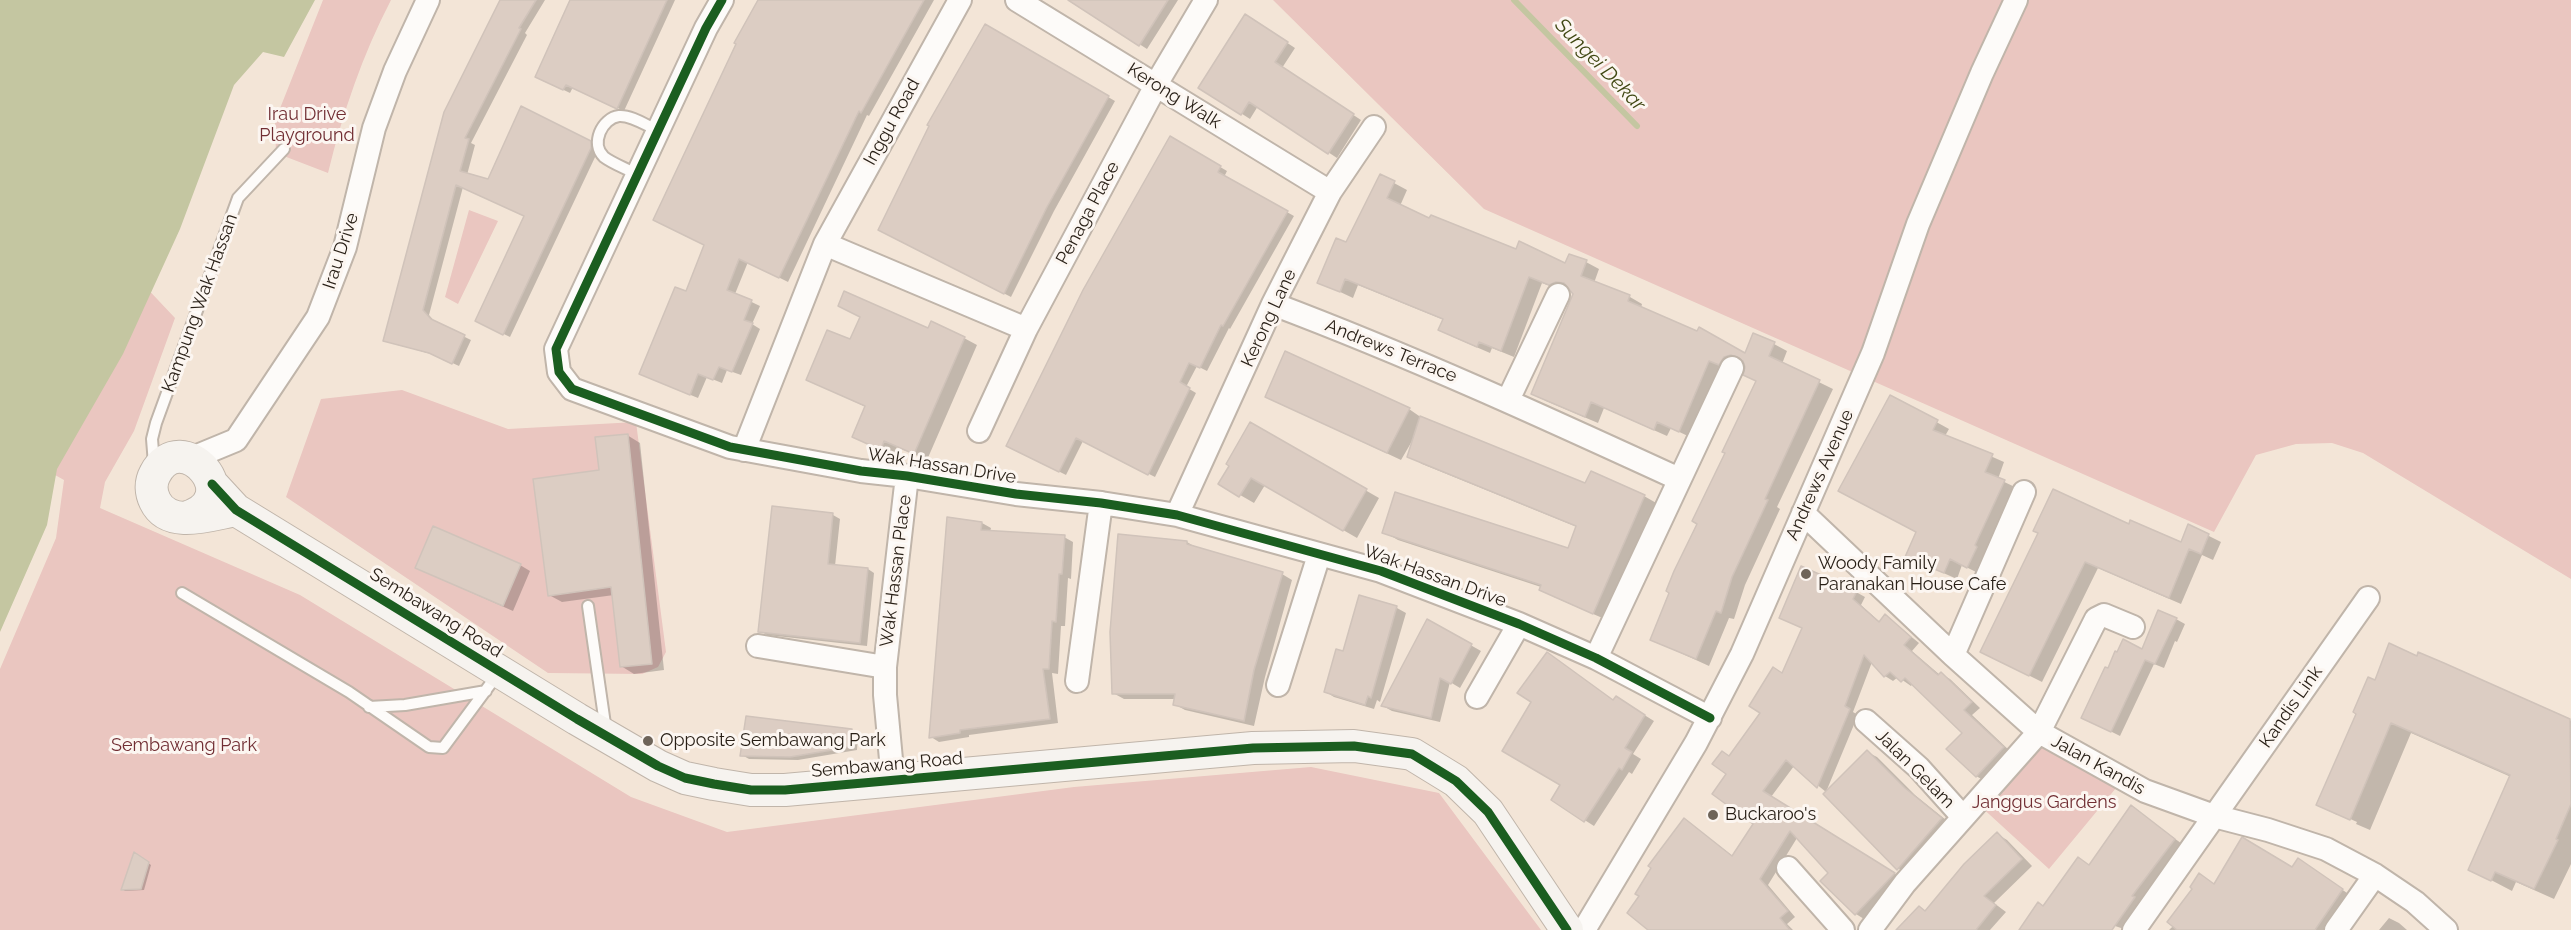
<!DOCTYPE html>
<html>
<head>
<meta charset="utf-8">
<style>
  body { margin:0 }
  canvas { display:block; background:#f3e5d7 }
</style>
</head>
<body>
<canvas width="2571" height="930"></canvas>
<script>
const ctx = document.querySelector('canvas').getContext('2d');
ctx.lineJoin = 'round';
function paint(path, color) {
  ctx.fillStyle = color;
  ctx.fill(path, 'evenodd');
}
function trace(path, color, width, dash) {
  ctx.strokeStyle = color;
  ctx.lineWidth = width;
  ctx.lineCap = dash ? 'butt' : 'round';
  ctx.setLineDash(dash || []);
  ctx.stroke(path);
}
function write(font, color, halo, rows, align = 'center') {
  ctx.font = font + ' Raleway,sans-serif';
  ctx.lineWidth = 6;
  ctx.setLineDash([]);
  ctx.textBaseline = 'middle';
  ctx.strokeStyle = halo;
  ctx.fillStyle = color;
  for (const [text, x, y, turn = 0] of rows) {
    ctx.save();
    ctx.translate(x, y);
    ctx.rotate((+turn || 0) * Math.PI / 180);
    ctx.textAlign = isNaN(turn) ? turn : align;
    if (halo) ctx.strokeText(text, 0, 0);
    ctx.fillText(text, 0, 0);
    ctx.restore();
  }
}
const green = new Path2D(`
  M323 0H391C362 56 343 112 328 173L276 153 275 121Z
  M1273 0H2571V579L2363 453 2332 443 2296 444 2256 455 2214 532 1484 209Z
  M469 210 498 221 458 304 445 297Z
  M125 265 175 318 134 431 105 482 100 508 300 595 631 797 727 832 1074 787 1311 767 1439 793 1541 930H0V669L56 538 64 480 30 461Z
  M402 390 508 429 636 422 666 652 658 667 642 674 548 673 286 497 321 399Z
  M2040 735 2121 782 2049 869 1978 804Z`);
const water = new Path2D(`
  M0 0H315L284 57 263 52 234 85 180 229 123 354 57 469 47 525 0 632Z`);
const shadow = new Path2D(`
  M501 0H545L525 33 527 35 471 143 475 145 467 175 489 181 590 142 597 146V153L510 337 483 324 526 216 463 187 429 315 436 323 471 340 459 366 437 356 384 340 445 113Z
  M572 0H675L624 111 573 87 570 93 543 80Z
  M760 0H934L869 116 867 115 788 282 748 262 735 294 760 306 752 324 760 329 741 375 727 370 722 383 707 377 698 398 649 378 706 245Z
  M1070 0H1178L1147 49Z
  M1254 21 1295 48 1282 68 1361 120 1337 158 1258 106 1250 119 1200 87Z
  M985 26 1115 101 1054 211 1011 297 886 233Z
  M1171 138 1227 171 1224 177 1294 216 1230 329 1229 328 1207 371 1197 366 1186 387 1196 393 1155 477 1083 441 1066 475 1014 449Z
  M1381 176 1407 190 1400 206 1430 220 1516 251 1566 265 1586 262 1599 269 1594 283 1630 297 1642 304 1641 308 1746 355 1774 344 1787 351 1782 364 1833 389 1777 507 1780 509 1745 585 1734 619 1729 618 1709 666 1652 640 1757 381 1745 361 1737 364 1692 438 1671 428 1667 436 1604 408 1598 423 1546 401 1533 394 1575 293 1570 288 1563 291 1542 283 1514 357 1492 348 1490 353 1453 337 1440 329 1444 320 1358 285 1353 298 1319 282 1347 244Z
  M964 338 977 345 927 460 897 447 893 456 854 436 866 407 808 380 851 341Z
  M1266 397 1409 409 1422 418 1586 485 1644 496 1658 504 1607 620 1554 597 1541 587 1398 540 1384 532 1569 550 1577 527 1422 464 1409 456 1415 436 1401 460Z
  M1891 397 1949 429 1945 436 2004 462 1998 479 2017 488 1980 574 1962 565 1957 579 1907 557 1917 532Z
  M1250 424 1379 498 1357 538 1265 485 1254 503 1221 484Z
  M627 435 640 443 664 670 634 674 621 666 614 595 562 602 549 595 601 472Z
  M773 508 833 515 840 519 835 566 868 569 874 573 867 646 767 635 760 631Z
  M982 523 991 528 990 532 1064 537 1073 542 1071 579 1068 578 1065 626H1061L1058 674 1052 673 1058 723 969 735V737L939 742 931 737Z
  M2189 526 2221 542 2213 560 2202 555 2181 604 2098 568 2042 682 1994 658 2040 533 2182 544Z
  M1187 542 1197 548 1282 574 1292 580 1265 677 1254 726 1185 710 1174 704 1175 699H1124L1113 693Z
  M520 565 530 571 513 611 427 573Z
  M1856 592 1865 597 1861 605 1880 622 1886 616 1919 643 1912 651 1940 675 1941 674 1950 679 1980 708 1972 715 2012 753 1985 781 1976 776 1964 733 1913 683 1911 686 1898 677 1893 681 1885 676 1872 662 1853 712 1858 715 1826 792 1794 766 1771 797 1903 879 1864 919 1856 914 1830 873 1797 838 1768 885 1795 917 1787 924 1793 930H1650L1642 896 1685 820 1734 857 1755 823 1728 774 1730 757 1762 712 1783 675Z
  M1360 597 1397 608 1406 613 1380 702 1377 700 1374 709 1334 697 1326 692 1344 652Z
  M2176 619 2185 624 2177 642 2175 641 2164 668 2154 664 2120 736 2092 722 2143 651Z
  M1428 621 1481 651 1460 688 1450 682 1440 722 1392 711 1383 706Z
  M2417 658 2443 664 2571 721V864L2554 899 2516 882 2512 891 2470 869 2511 777 2411 733 2370 830 2356 824 2357 822 2337 813V815L2318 805 2375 682Z
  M1614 701 1625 703 1654 721 1633 754 1641 759 1632 774 1629 772 1594 826 1553 800Z
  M851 731 858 735 857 750 798 760 749 759 742 755Z
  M1867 752 1877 757 1915 795 1951 824 1909 874 1898 868Z
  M2131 807 2185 846 2127 930 2115 926 2104 930H2021L2090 866Z
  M1997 834 2007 840 2032 866 1994 903 2006 912 1990 930H1905L1919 908 1926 912Z
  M135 854 151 865 144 890 125 891 122 889Z
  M2306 865 2350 895 2326 930H2169L2215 886Z
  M2389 918 2399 923 2407 930H2379Z`);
const stream = new Path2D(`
  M1514 0 1637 126`);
const building = new Path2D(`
  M500 0H536L519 28 521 29 465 138 469 139 460 171 488 179 521 106 591 141V148L503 335 475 321 524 216 456 185 423 310 431 319 465 335 452 364 429 353 383 341 444 112Z
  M570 0H667L617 109 566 85 563 90 535 77Z
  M758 0H924L861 113 859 111 779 278 739 259 727 290 752 300 744 320 753 323 732 372 719 367 713 380 698 374 690 395 639 374 675 287 686 291 704 245 653 220 736 44 734 43Z
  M1068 0H1168L1139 46Z
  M1245 14 1288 42 1275 62 1354 114 1328 154 1249 102 1241 115 1198 88Z
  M985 24 1109 96 1047 207 1004 294 878 230 929 126 927 125Z
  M1170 136 1221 166 1218 172 1288 211 1223 326 1221 325 1200 368 1189 363 1180 382 1190 388 1148 475 1076 438 1059 472 1006 446 1083 290Z
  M1380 174 1395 181 1387 198 1429 218 1431 215 1516 249 1519 241 1565 263 1569 254 1587 260 1581 276 1630 295 1628 301 1697 331 1699 327 1745 353 1753 333 1775 342 1769 356 1820 380 1765 499 1768 500 1732 577 1721 613 1716 611 1696 659 1650 640 1669 593 1666 591 1674 571 1697 524 1692 521 1725 453 1722 452 1756 381 1743 375 1745 367 1743 361 1731 355 1724 357 1719 365 1709 361 1679 432 1657 422 1654 430 1591 402 1585 417 1531 394 1573 294 1564 283 1556 282 1549 285 1529 277 1501 351 1479 342 1477 347 1438 330 1443 319 1345 279 1340 292 1317 283 1336 238 1346 242Z
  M844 291 928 328 931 321 965 337 914 454 884 441 881 450 852 437 865 406 806 380 827 330 850 339 860 317 838 306Z
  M1285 351 1410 408 1387 453 1265 397Z
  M1890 395 1938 420 1933 430 1993 454 1985 472 2005 480 1975 545 1977 547 1967 568 1950 559 1944 573 1905 557 1916 532 1838 491Z
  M1420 416 1585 483 1591 471 1645 495 1593 614 1539 590 1541 585 1382 533 1395 492 1568 548 1576 526 1407 457Z
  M1250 422 1367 489 1343 531 1251 478 1239 497 1218 484 1229 466 1226 464Z
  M628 434 652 664 620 667 611 587 548 596 533 479 599 470 595 437Z
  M2053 489 2129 524 2130 520 2181 542 2188 524 2209 534 2201 554 2189 549 2169 598 2085 562 2029 676 1980 652 2038 533 2033 531Z
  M772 506 833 513 828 564 868 568 860 643 758 632Z
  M947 517 982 522 981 530 1065 535 1062 574H1059L1056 622 1052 621 1049 669H1043L1050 719 960 730V733L929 738Z
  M433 526 521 564 503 606 415 568Z
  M1118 534 1187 541V544L1283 572 1254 670 1244 721 1173 705 1175 694H1112L1110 632Z
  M1801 566 1857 591 1853 599 1879 622 1885 614 1911 637 1904 645 1938 675 1941 672 1972 702 1964 710 2004 747 1976 777 1946 749 1962 733 1905 678 1901 682 1890 672 1884 677 1864 655 1845 706 1850 709 1817 788 1786 760 1763 791 1895 873 1855 915 1820 881 1828 873 1790 831 1760 879 1788 911 1780 918 1790 930H1648L1627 913 1639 896 1635 894 1651 868 1648 866 1684 818 1732 856 1753 824 1712 794 1726 774 1712 764 1722 751 1729 756 1760 713 1749 706 1773 667 1782 673 1802 628 1779 618Z
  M1359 595 1397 606 1371 698 1368 696 1365 705 1324 692 1336 649 1343 651Z
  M2158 610 2177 618 2155 664 2145 660 2111 732 2081 718 2105 667 2108 668 2115 651 2117 652 2123 639 2142 649Z
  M1427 619 1472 644 1451 684 1440 678 1431 718 1381 706Z
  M2389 643 2417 656 2418 652 2444 663 2570 719 2571 804 2556 839 2558 840 2534 889 2495 872 2491 881 2468 870 2510 775 2391 723 2350 820 2316 805 2356 714 2353 712 2368 677 2375 680Z
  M1547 652 1613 700 1616 696 1645 715 1625 748 1632 752 1622 770 1619 768 1584 822 1551 800 1560 785 1502 751 1531 702 1517 693Z
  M746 716 852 729 850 747 790 757 740 756Z
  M1867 750 1905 788 1942 818 1897 870 1823 794Z
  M2131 805 2175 839 2132 896 2135 897 2112 930H2019L2038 902 2043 906 2078 857 2089 865Z
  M1997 832 2022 859 1984 896 1996 905 1976 930H1896L1919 906 1925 911 1964 864Z
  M2242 837 2292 867 2298 858 2343 889 2315 930H2177L2167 922 2192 889 2190 887 2199 873 2214 884Z
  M134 852 149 862 141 889 121 890Z`);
const lane = new Path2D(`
  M638 175C628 169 613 164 604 157 590 144 602 118 619 116 632 115 647 126 659 131
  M154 464 152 439 156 423 238 198 284 149
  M182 593 349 692 429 747 443 748 497 675
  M588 606 606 731
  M369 707 405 705 486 691`);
const street = new Path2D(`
  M722 0 706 28 556 349 559 372 572 389 730 447 861 471 907 476 1016 494 1101 503 1177 515 1381 571 1519 624 1596 658 1710 718
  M1017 0 1330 192
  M825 244 1026 329
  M1273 304C1411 356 1544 417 1679 479
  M1508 400 1558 295
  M979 431 1026 329 1161 76 1206 0
  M744 450 825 244 960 0
  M190 459 236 440 318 317 345 247 374 128 395 71 428 0
  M1803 513 1953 655 2039 732 2145 791 2214 816 2268 830 2326 849 2375 875 2415 902 2446 930
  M1177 515 1273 304 1330 192 1374 127
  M758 646 885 667
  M1953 655 2024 492
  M1596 658 1732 368
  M1077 681 1101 503
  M1278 685 1319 555
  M1477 697 1519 624
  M1866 721 1919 768 1963 817
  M893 781 885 695V667L907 476
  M1788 868 1843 930
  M1584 930 1696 743 1742 654 1873 353 1918 224 1982 73 2016 0
  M1870 930 1905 883 2039 732 2096 619 2104 615 2133 627
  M2134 930 2368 598
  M2336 930 2375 875`);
const secondary = new Path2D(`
  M212 484 236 510 577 719 658 766 685 778 714 784 751 790H785L1253 748 1354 746 1412 754 1456 781 1488 812 1567 930
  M185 518C250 499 181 423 155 474 150 483 151 493 155 501 169 530 212 514 236 510`);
const cycleway = new Path2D(`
  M722 0 706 28 556 349 559 372 572 389 730 447 861 471 907 476 1016 494 1101 503 1177 515 1381 571 1519 624 1596 658 1710 718
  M212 484 236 510 577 719 658 766 685 778 714 784 751 790H785L1253 748 1354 746 1412 754 1456 781 1488 812 1567 930`);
const markers = [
  [1806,574,6,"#6e6459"],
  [648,741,6,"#6e6459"],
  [1713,815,6,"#6e6459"]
];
const streetNames = [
  ["Kerong Walk",1174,96,32],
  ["Inggu Road",892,122,-61],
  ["Penaga Place",1088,213,-62],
  ["Irau Drive",341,251,-72],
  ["Kampung Wak Hassan",200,303,-70],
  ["Kerong Lane",1269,318,-65],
  ["Andrews Terrace",1391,351,22],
  ["Wak Hassan Drive",942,466,9],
  ["Andrews Avenue",1820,475,-66],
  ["Wak Hassan Place",896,571,-83],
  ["Wak Hassan Drive",1435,576,20],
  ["Sembawang Road",436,613,32],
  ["Kandis Link",2291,707,-55],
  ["Sembawang Road",887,765,-5],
  ["Jalan Kandis",2098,765,29],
  ["Jalan Gelam",1915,769,45]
];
const parkNames = [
  ["Irau Drive",307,115],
  ["Playground",307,136],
  ["Sembawang Park",184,746],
  ["Janggus Gardens",2044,803]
];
const poiNames = [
  ["Woody Family",1818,564],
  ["Paranakan House Cafe",1818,585],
  ["Opposite Sembawang Park",660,741],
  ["Buckaroo's",1725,815]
];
const waterNames = [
  ["Sungei Dekar",1600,65,46]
];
paint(green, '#eac6c0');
paint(water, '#c4c6a1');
paint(shadow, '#0003');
trace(stream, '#c4c6a1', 6);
paint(building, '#dccdc3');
trace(building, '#d0c3ba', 1.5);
trace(lane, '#c0b5aa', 14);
trace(street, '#c0b5aa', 26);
trace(secondary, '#c0b5aa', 34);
trace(lane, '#fdfbf9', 10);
trace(street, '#fdfbf9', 22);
trace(secondary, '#f6f3ef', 32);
trace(cycleway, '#1b5e20', 9);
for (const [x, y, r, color] of markers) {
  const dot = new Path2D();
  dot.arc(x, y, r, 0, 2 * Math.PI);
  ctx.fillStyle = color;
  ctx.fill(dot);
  trace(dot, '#fcf6f1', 2);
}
write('18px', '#271e15', '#fcf6f1', streetNames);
write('18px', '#712e33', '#fcf6f1', parkNames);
write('18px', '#271e15', '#fcf6f1', poiNames, 'left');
write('italic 20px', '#414813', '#fcf6f1', waterNames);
</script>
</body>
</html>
